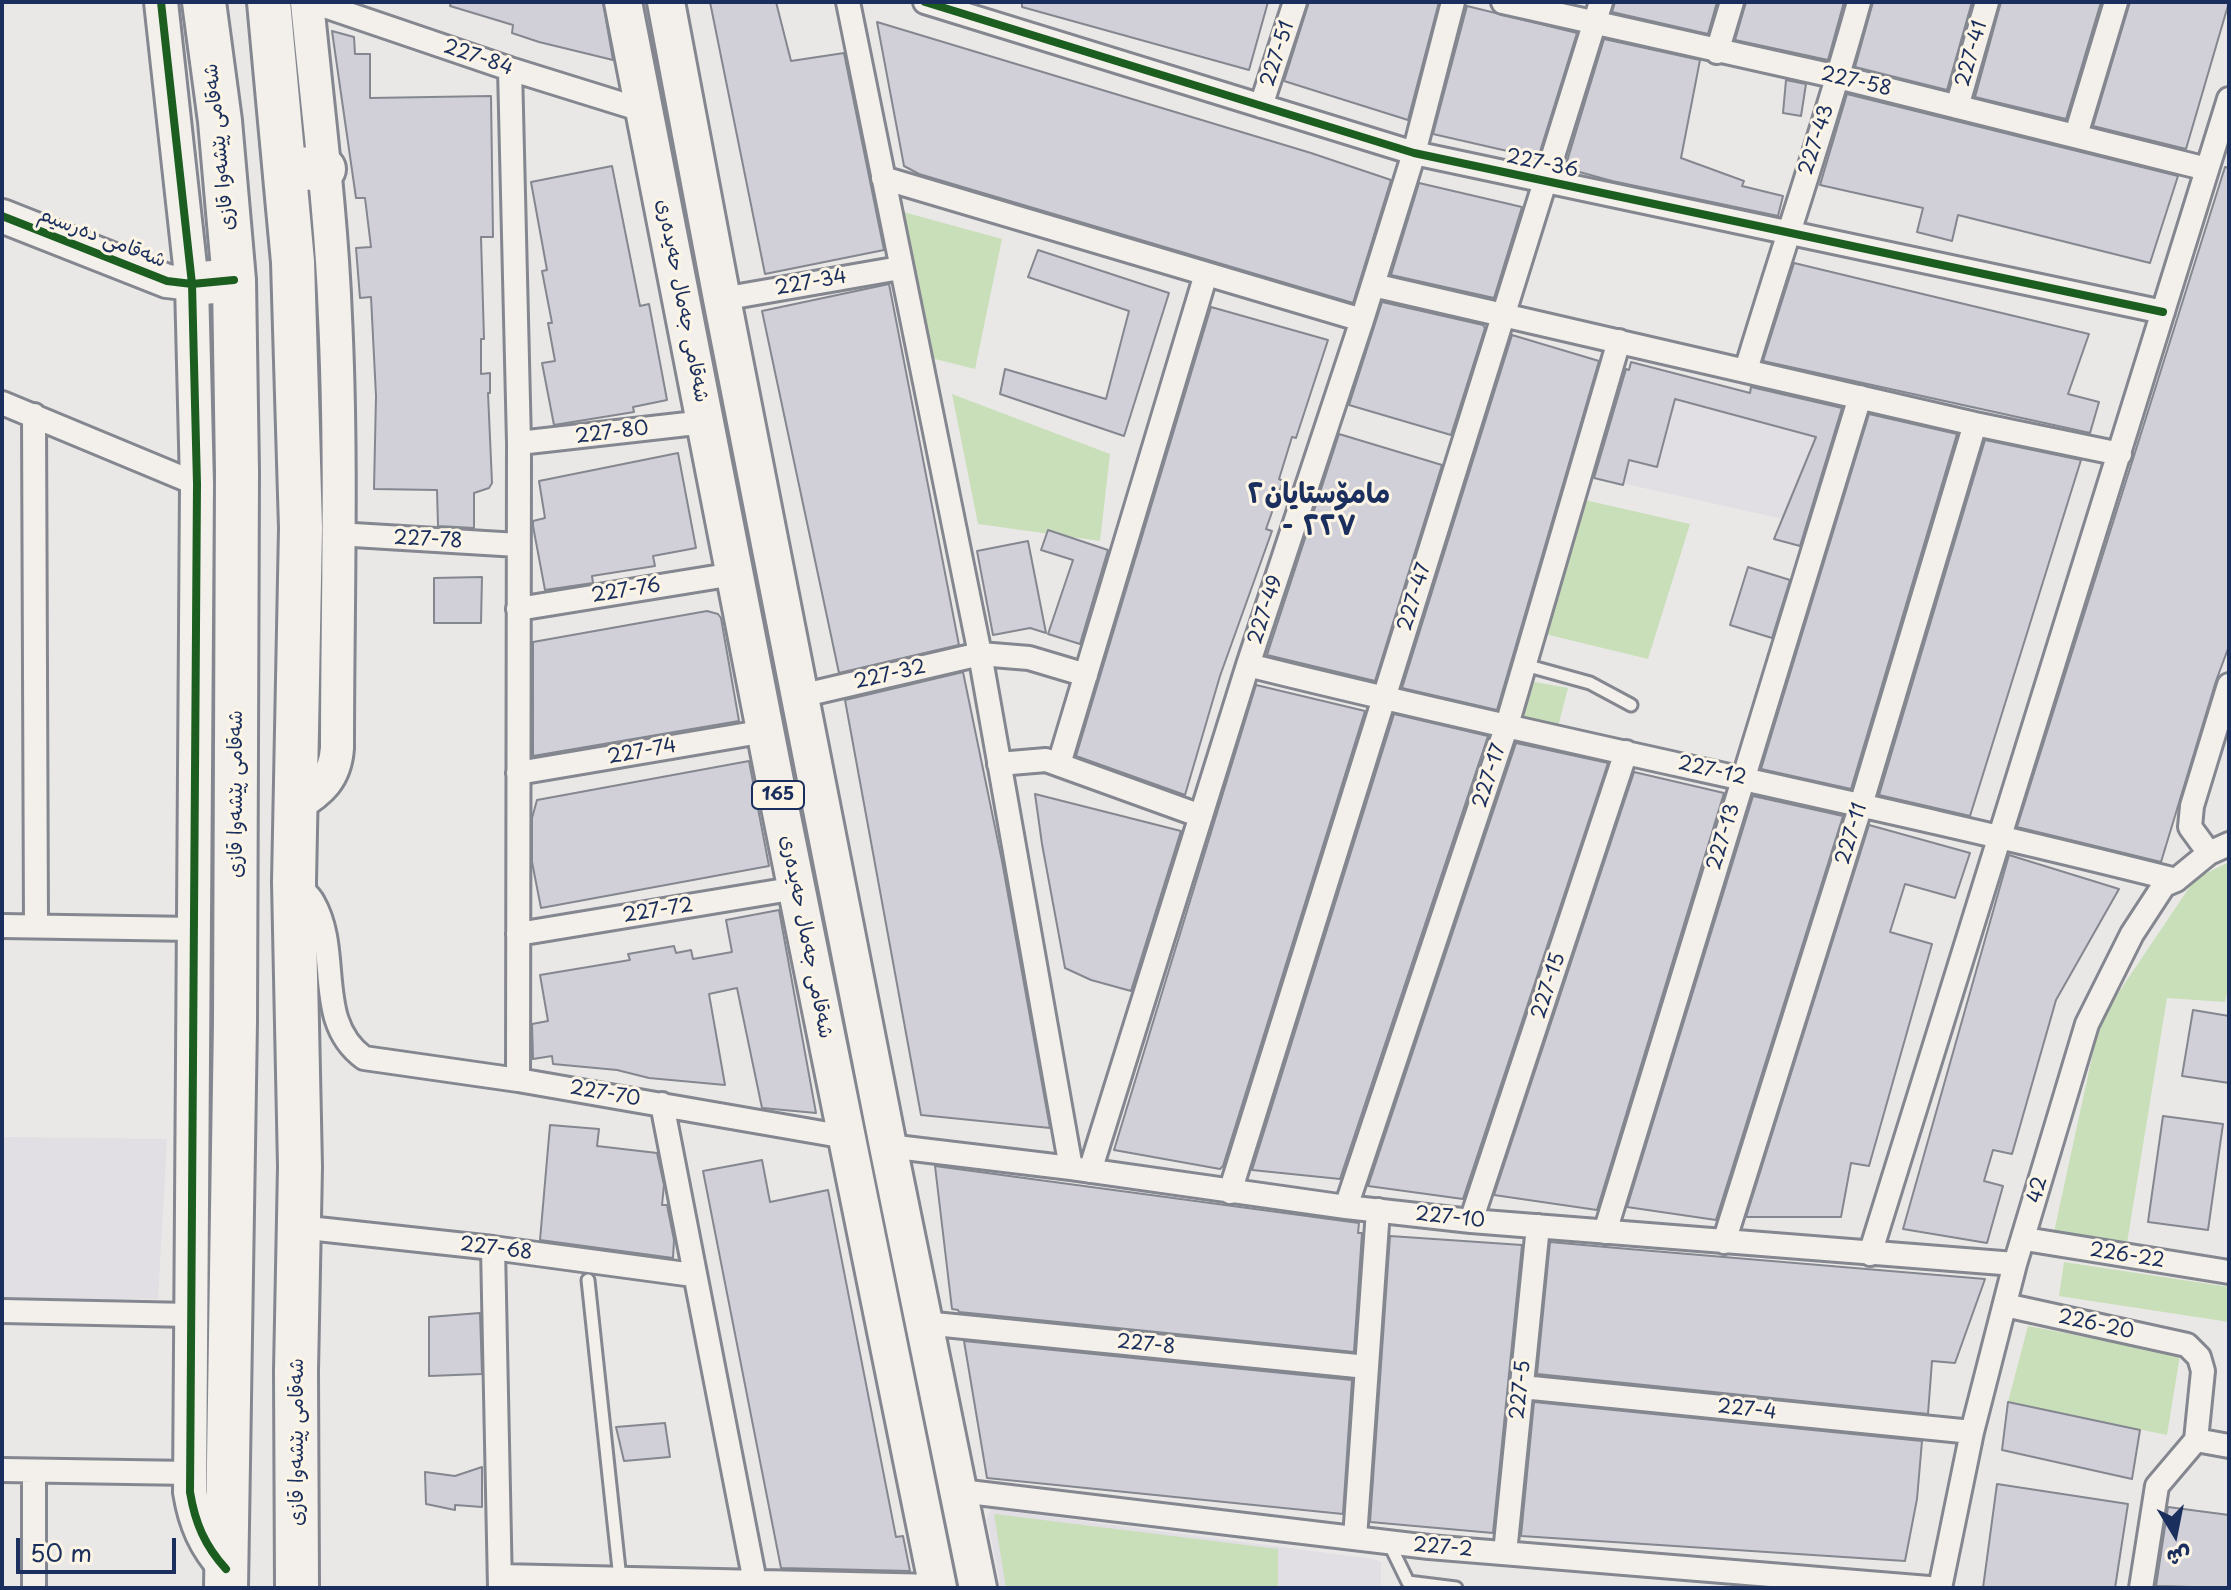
<!DOCTYPE html>
<html>
<head>
<meta charset="utf-8">
<style>
  body { margin:0 }
  #map { position:relative; width:2231px; height:1590px; overflow:hidden; background:#eae8e6; font-family:"Playpen Sans","Playpen Sans Arabic",sans-serif }
  canvas { display:block }
  .frame { position:absolute; inset:0; border:4px solid #1b2f5e; pointer-events:none }
  .north { position:absolute; left:2135px; top:1494px; width:80px; height:80px; -webkit-text-stroke:6px #fcf5e5; paint-order:stroke; rotate:170deg; font-size:22px; font-weight:700; line-height:32px; text-align:center; color:#1b2f5e }
  .north::after { content:''; display:block; margin:auto; width:28px; height:36px; background:#1b2f5e; clip-path:polygon(50% 0,100% 100%,50% 72%,0 100%) }
  .scale { position:absolute; left:16px; top:1538px; width:160px; height:36px; box-sizing:border-box; border:4px solid #1b2f5e; border-top:0; padding-left:10px; font-size:24px; line-height:28px; white-space:nowrap; color:#1b2f5e; -webkit-text-stroke:6px #fcf5e5; paint-order:stroke }
</style>
</head>
<body>
<div id="map">
<canvas width="2231" height="1590"></canvas>
<div class="frame"></div>
<div class="north">ش</div>
<div class="scale">50 m</div>
</div>
<script>
const ctx = document.querySelector('canvas').getContext('2d');
ctx.lineJoin = 'round';
function paint(path, color) {
  ctx.fillStyle = color;
  ctx.fill(path, 'evenodd');
}
function trace(path, color, width, dash) {
  ctx.strokeStyle = color;
  ctx.lineWidth = width;
  ctx.lineCap = dash ? 'butt' : 'round';
  ctx.setLineDash(dash || []);
  ctx.stroke(path);
}
function write(font, color, halo, rows, align = 'center') {
  ctx.font = font + ' "Playpen Sans","Playpen Sans Arabic",sans-serif';
  ctx.lineWidth = 6;
  ctx.setLineDash([]);
  ctx.textBaseline = 'middle';
  ctx.strokeStyle = halo;
  ctx.fillStyle = color;
  for (const [text, x, y, turn = 0] of rows) {
    ctx.save();
    ctx.translate(x, y);
    ctx.rotate((+turn || 0) * Math.PI / 180);
    ctx.textAlign = isNaN(turn) ? turn : align;
    if (halo) ctx.strokeText(text, 0, 0);
    ctx.fillText(text, 0, 0);
    ctx.restore();
  }
}
const built = new Path2D(`
  M1634 368 1823 420 1792 521 1599 478Z
  M2 1137 167 1139 158 1299 2 1301Z
  M991 1509 1373 1559 1381 1562V1588H1001L987 1519Z`);
const green = new Path2D(`
  M896 210 1002 239 975 369 923 356Z
  M952 394 1110 454 1100 541 978 524Z
  M1585 500 1690 524 1648 659 1545 634Z
  M1524 680 1568 688 1558 727 1517 718Z
  M2229 862V984L2225 1002 2167 998 2127 1243 2054 1232 2100 1020 2195 879Z
  M2064 1262 2229 1287V1322L2059 1296Z
  M2028 1326 2180 1355 2167 1435 2008 1402Z
  M994 1514 1278 1549V1588H1006Z`);
const building = new Path2D(`
  M451 2H603L613 60 539 42 512 33 513 25 450 6Z
  M710 2H776L791 61 844 53 884 250 765 274Z
  M1022 2H1268L1249 70 1022 7Z
  M1309 2H1439L1408 120 1284 81Z
  M1615 2H1717L1708 34 1612 12Z
  M1746 2H1844L1828 60 1735 40Z
  M1873 2H1972L1947 90 1855 67Z
  M2001 2H2101L2066 119 1975 97Z
  M2130 2H2229L2186 149 2093 126Z
  M1467 6 1577 33 1538 158 1433 134Z
  M877 22 1311 153 1391 180 1353 303 919 174 904 166Z
  M332 31 354 37 355 54H370V98L491 96 493 237H481L484 339H481V374L490 373V393H488L492 483 489 488 474 493V528L438 526 437 490 374 489 376 396 371 297 360 298 356 248 371 247 365 198H356Z
  M1604 39 1700 60 1681 158 1744 181 1742 186 1783 196 1778 216 1612 181 1565 168Z
  M1786 80 1806 84 1801 116 1783 113Z
  M1847 94 2178 176 2150 263 1958 215 1952 241 1917 232 1923 208 1820 185Z
  M612 166 640 306 649 304 667 400 633 407 634 412 554 425 542 363 555 361 548 323H552L542 271 547 270 531 182Z
  M2225 167 2229 168V646L2216 681 2161 862 2017 827Z
  M1419 183 1522 207 1494 298 1391 275Z
  M1038 250 1169 293 1124 436 1000 394 1005 369 1106 399 1129 311 1028 277Z
  M1794 263 2089 334 2068 394 2099 402 2090 433 1763 361Z
  M889 284 959 645 839 673 762 311Z
  M1382 302 1483 325 1485 328 1451 435 1349 405Z
  M1211 307 1328 340 1296 438 1292 437 1279 479 1283 481 1266 529 1272 531 1220 676 1185 795 1076 756Z
  M1512 335 1599 361 1497 710 1402 688Z
  M1631 362 1750 393 1751 387 1842 408 1800 546 1774 539 1816 437 1675 399 1657 467 1629 460 1623 485 1594 478 1626 369 1629 370Z
  M1869 414 1957 434 1851 789 1761 769Z
  M1339 434 1442 465 1375 681 1267 655Z
  M1985 440 2081 460 1970 816 1879 795Z
  M678 453 696 548 653 556 655 566 592 576 593 583 545 590 533 526V521L545 518 539 481Z
  M1048 530 1108 550 1080 644 1048 634 1073 560 1041 550Z
  M1028 541 1046 633 1030 628 993 635 977 551Z
  M1748 567 1790 580 1772 638 1730 625Z
  M482 577 481 623H434V578Z
  M707 611 718 614 721 618 739 721 533 756V642Z
  M963 672 1002 861 1050 1128 921 1115 845 700Z
  M1256 685 1365 711 1223 1166 1220 1169 1114 1150Z
  M1394 714 1488 736 1340 1179 1252 1170Z
  M1516 743 1608 763 1463 1199 1368 1186Z
  M749 761 769 866 541 908 532 862V818L537 800Z
  M1634 772 1724 793 1597 1210 1494 1195Z
  M1035 794 1181 831 1131 991 1091 980 1065 968 1042 844Z
  M1753 796 1843 816 1716 1220 1627 1207Z
  M1869 825 1970 853 1955 898 1905 884 1890 932 1932 944 1869 1166 1851 1163 1841 1217H1746Z
  M2009 855 2119 889 2056 1000 2012 1154 1993 1150 1984 1181 2003 1186 1987 1243 1903 1229Z
  M779 910 816 1113 762 1108 737 988 709 994 725 1085 649 1078 617 1070 553 1064 552 1056 533 1059 532 1024 548 1021 540 975 630 960 628 954 674 946 676 953 691 950 693 959 732 952 726 920Z
  M2193 1010 2229 1016V1083L2182 1076Z
  M2163 1116 2223 1124 2208 1230 2148 1222Z
  M550 1125 599 1129 597 1146 657 1153 664 1185 662 1205H667L674 1240 673 1258 540 1240Z
  M762 1160 770 1202 828 1190 896 1537 903 1536 910 1571 781 1568 703 1171Z
  M935 1166 1359 1223 1358 1233H1362L1354 1352 959 1312 958 1310 952 1309Z
  M1390 1236 1522 1245 1493 1533 1370 1522Z
  M1550 1242 1617 1248 1985 1279 1955 1363 1932 1361 1928 1414 1537 1374Z
  M480 1313 482 1374 429 1376V1317Z
  M964 1341 1352 1380 1343 1514 987 1478Z
  M1534 1402 1922 1441 1917 1499 1905 1561 1521 1536Z
  M2008 1402 2140 1430 2132 1479 2002 1450Z
  M665 1423 670 1457 624 1461 616 1427Z
  M482 1467V1507L455 1505V1510L426 1504 425 1472 455 1476Z
  M1997 1484 2128 1504 2115 1588H1983Z
  M2168 1507 2229 1515V1588L2156 1586Z`);
const lane = new Path2D(`
  M1525 665 1590 683 1631 705
  M588 1280 620 1579
  M1389 1543 1408 1582 1456 1588`);
const street = new Path2D(`
  M313 2 510 69 645 111
  M848 2 980 654 1071 1168
  M925 2 1414 153 2163 312
  M1503 2 1838 77 2207 169
  M1717 52 1732 2
  M510 69 519 443 518 1080
  M1261 106 1295 2
  M1957 107 1987 2
  M2076 135 2116 2
  M883 178 1362 320
  M1373 285 1975 424 2120 454
  M722 299 900 268
  M1746 370C1783 247 1825 126 1859 2
  M2 403 197 484
  M34 415 36 926
  M519 443 705 422
  M337 534 518 545
  M518 609 734 574
  M1248 665C1556 742 1868 802 2176 880
  M800 696 980 654 1029 658 1086 675
  M999 764 1046 760 1201 816
  M1059 764 1206 274
  M518 773 766 731
  M2209 853 2190 827 2192 806 2229 685
  M296 884C302 890 310 895 313 902 342 952 313 1021 364 1058L518 1080 846 1137
  M2 926 194 929
  M518 934 797 888
  M662 1104 755 1582
  M888 1146 1071 1168 1346 1207 1471 1221 2015 1264
  M1090 1171 1248 665 1362 320 1414 153 1453 2
  M1230 1192 1601 2
  M1346 1207 1507 725 1619 341
  M1471 1221 1626 752
  M299 1227 493 1248 693 1275
  M1605 1232 1860 397
  M2025 1239 2229 1272
  M1724 1242 1861 805 1975 424
  M493 1248 500 1588
  M1870 1254 2229 99
  M2005 1305 2187 1345 2199 1357 2203 1371 2196 1440 2157 1486 2141 1588
  M2 1311 190 1315
  M924 1323 1367 1367
  M1522 1387 1972 1432
  M2196 1440 2229 1446
  M2 1470 191 1473
  M34 1471V1588
  M960 1491 1429 1547 1929 1588
  M1355 1538 1378 1210
  M1505 1553 1538 1226
  M500 1576 937 1586
  M1940 1588 1972 1432 2015 1264 2087 1024 2132 934 2164 885 2176 880 2209 853 2229 844`);
const secondary = new Path2D(`
  M161 2 192 284 197 484 190 1492C195 1523 205 1546 226 1569
  M2 216 167 281 192 284
  M295 806C320 791 335 778 337 748 337 604 342 460 335 317 331 211 317 107 307 2`);
const primary = new Path2D(`
  M623 2 781 812 938 1588
  M666 2 722 299 888 1146 978 1588`);
const highway = new Path2D(`
  M204 2 220 121 234 280 237 472 235 1022 226 1588
  M269 2 293 262 301 528 294 882 300 1167 296 1371 297 1588
  M286 168 324 169
  M192 284 234 280`);
const cycleway = new Path2D(`
  M161 2 192 284 197 484 190 1492C195 1523 205 1546 226 1569
  M925 2 1414 153 2163 312
  M2 216 167 281 192 284 234 280`);
const shields = [
  [778,795,52]
];
const shieldNames = [
  ["165",778,795]
];
const streetNames = [
  ["227-51",1278,54,-72],
  ["227-41",1972,54,-74],
  ["227-84",478,58,19],
  ["227-58",1856,82,13],
  ["227-43",1817,140,-72],
  ["شەقامی پێشەوا قازی",220,147,-96],
  ["227-36",1542,164,12],
  ["شەقامی دەرسیم",102,238,21],
  ["227-34",811,283,-10],
  ["شەقامی جەمال حەیدەری",682,301,79],
  ["227-80",612,433,-7],
  ["227-78",428,540,3],
  ["227-76",626,591,-9],
  ["227-47",1415,597,-73],
  ["227-49",1266,610,-72],
  ["227-32",890,675,-13],
  ["227-74",642,752,-10],
  ["227-12",1712,771,13],
  ["227-17",1490,776,-72],
  ["شەقامی پێشەوا قازی",236,794,-90],
  ["227-11",1852,834,-73],
  ["227-13",1724,837,-73],
  ["227-72",658,911,-9],
  ["شەقامی جەمال حەیدەری",806,937,79],
  ["227-15",1549,986,-72],
  ["227-70",605,1094,10],
  ["42",2038,1190,-75],
  ["227-10",1450,1218,6],
  ["227-68",496,1249,7],
  ["226-22",2127,1256,9],
  ["226-20",2096,1325,12],
  ["227-8",1146,1345,6],
  ["227-5",1521,1390,-84],
  ["227-4",1747,1410,6],
  ["شەقامی پێشەوا قازی",297,1442,-90],
  ["227-2",1443,1548,5]
];
const districtNames = [
  ["مامۆستایان٢",1319,495],
  ["- ٢٢٧",1319,527]
];
paint(built, '#e1dee4');
paint(green, '#c9dfb9');
paint(building, '#d1d0d9');
trace(building, '#84878f', 2);
trace(lane, '#84878f', 17);
trace(street, '#84878f', 28);
trace(secondary, '#84878f', 38);
trace(primary, '#84878f', 42);
trace(highway, '#84878f', 48);
trace(lane, '#f3f0eb', 11);
trace(street, '#f3f0eb', 22);
trace(secondary, '#f3f0eb', 32);
trace(primary, '#f3f0eb', 36);
trace(highway, '#f3f0eb', 42);
trace(cycleway, '#1b5e20', 8);
for (const [x, y, w] of shields) {
  const box = new Path2D();
  box.roundRect(x - w / 2, y - 14, w, 28, 6);
  ctx.fillStyle = '#fcf5e5';
  ctx.fill(box);
  trace(box, '#1b2f5e', 2);
}
write('bold 18px', '#1b2f5e', null, shieldNames);
write('20px', '#1b2f5e', '#fcf5e5', streetNames);
write('bold 28px', '#1b2f5e', '#fcf5e5', districtNames);
</script>
</body>
</html>
